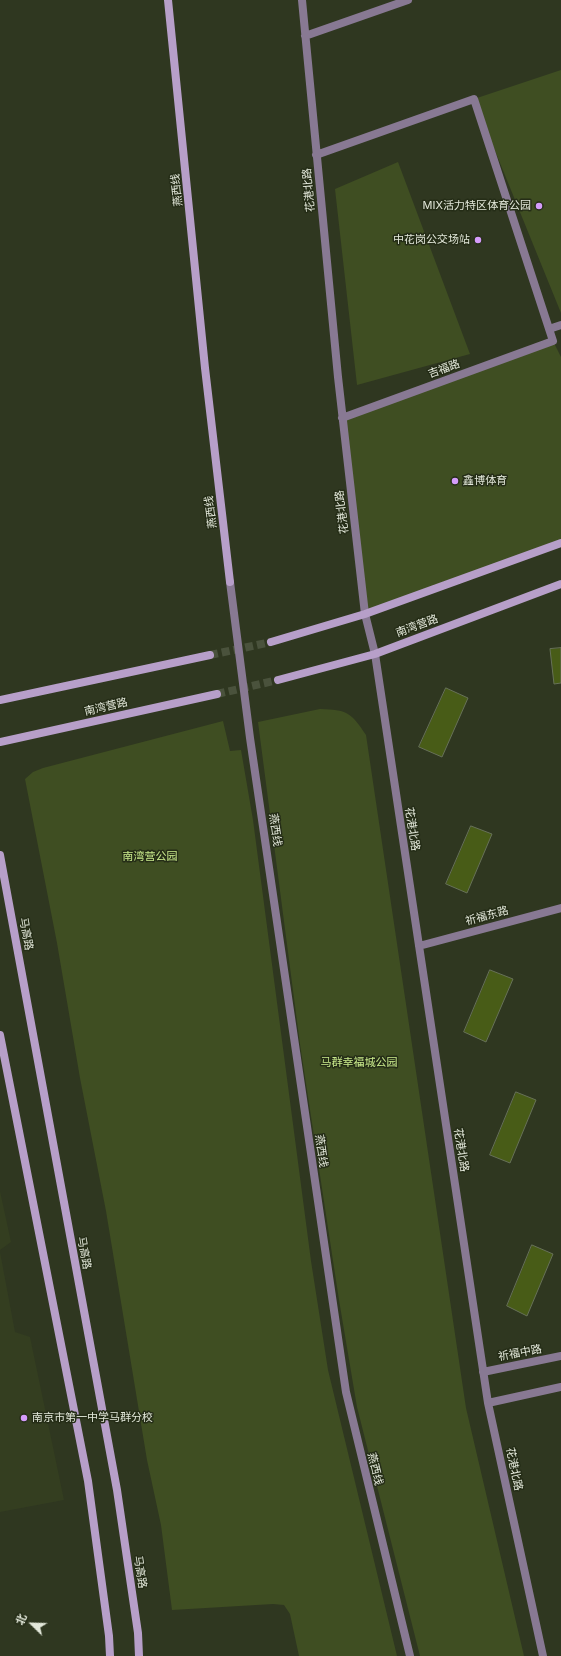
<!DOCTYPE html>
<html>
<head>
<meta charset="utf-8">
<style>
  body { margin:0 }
  #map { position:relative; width:561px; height:1656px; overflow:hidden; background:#2f3720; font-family:Inter,"Noto Sans SC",sans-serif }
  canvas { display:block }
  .north { position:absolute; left:12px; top:1604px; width:40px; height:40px; -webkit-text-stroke:3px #252d17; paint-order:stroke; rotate:293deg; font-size:11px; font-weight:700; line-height:16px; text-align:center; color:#e3e8da }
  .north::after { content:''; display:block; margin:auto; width:14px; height:18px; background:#e3e8da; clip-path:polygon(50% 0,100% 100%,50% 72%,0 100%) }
</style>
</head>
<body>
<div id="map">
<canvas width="561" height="1656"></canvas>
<div class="north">北</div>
</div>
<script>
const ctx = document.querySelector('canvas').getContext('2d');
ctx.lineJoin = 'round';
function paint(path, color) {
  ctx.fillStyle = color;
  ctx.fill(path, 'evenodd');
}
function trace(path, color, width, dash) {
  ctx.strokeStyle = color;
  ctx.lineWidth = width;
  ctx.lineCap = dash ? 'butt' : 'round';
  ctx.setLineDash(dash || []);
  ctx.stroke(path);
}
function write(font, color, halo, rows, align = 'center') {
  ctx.font = font + ' Inter,"Noto Sans SC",sans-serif';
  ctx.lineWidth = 3;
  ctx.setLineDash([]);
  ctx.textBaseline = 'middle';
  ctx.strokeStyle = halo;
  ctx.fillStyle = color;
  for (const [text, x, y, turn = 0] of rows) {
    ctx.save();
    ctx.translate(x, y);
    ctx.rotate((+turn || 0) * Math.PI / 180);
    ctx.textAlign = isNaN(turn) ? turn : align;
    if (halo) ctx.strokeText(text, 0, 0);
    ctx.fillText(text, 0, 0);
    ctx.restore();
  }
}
const built = new Path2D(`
  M0 1191 11 1242 0 1250Z
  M0 1252 15 1332 30 1337 64 1500 0 1512Z`);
const green = new Path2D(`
  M561 70V313L474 99Z
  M398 162 470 354 357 385 335 189Z
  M553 341 561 357V543L365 614 342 418Z
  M320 709C347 710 351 712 366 735L466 1408 524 1656H420L357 1407 339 1300 300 1044 258 722Z
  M223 721 230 751 241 750 253 820 311 1261 328 1370 397 1656H299L290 1614 284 1605 273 1604 172 1610 161 1525 147 1460 106 1211 80 1078 57 943 25 779 33 772 43 768Z`);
const building = new Path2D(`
  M561 648V683L554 684 550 649Z
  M446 688 468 698 442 757 419 747Z
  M471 826 492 834 467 893 446 884Z
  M490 970 513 979 486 1042 464 1032Z
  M516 1092 536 1100 510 1163 490 1155Z
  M532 1245 553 1254 527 1316 507 1306Z`);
const secondaryTunnel = new Path2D(`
  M210 655 271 642
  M217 694 278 680`);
const minor = new Path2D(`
  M302 0 338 377 365 614 375 654 488 1403 543 1656
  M305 36 408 0
  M316 155 474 99 553 341 342 418
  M549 329 561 325
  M230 582 250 738 346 1392 410 1656
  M419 946 561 908
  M483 1372 561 1356
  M488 1403 561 1387`);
const secondary = new Path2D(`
  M168 0 205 368 230 582
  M271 642 365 614 561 543
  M278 680 375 654 561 584
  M0 700 210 655
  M0 742 217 694
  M0 855 117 1490 138 1633 139 1656
  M0 1035 88 1481 109 1636 110 1656`);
const markers = [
  [539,206,4,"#d59cfb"],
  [478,240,4,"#d59cfb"],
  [455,481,4,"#d59cfb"],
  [24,1418,4,"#d59cfb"]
];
const streetNames = [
  ["燕西线",177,190,-96],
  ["花港北路",309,190,-95],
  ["吉福路",444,369,-20],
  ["燕西线",211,512,-97],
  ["花港北路",342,512,-97],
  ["南湾营路",417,626,-20],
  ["南湾营路",106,707,-13],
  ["花港北路",412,829,81],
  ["燕西线",275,830,82],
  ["祈福东路",487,916,-15],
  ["马高路",26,934,80],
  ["花港北路",461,1150,81],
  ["燕西线",321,1151,82],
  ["马高路",84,1253,80],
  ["祈福中路",520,1353,-11],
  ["燕西线",375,1469,76],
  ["花港北路",514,1469,78],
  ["马高路",140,1572,81]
];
const poiNames = [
  ["MIX活力特区体育公园",531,206],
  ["中花岗公交场站",470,240],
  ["鑫博体育",463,481,"left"],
  ["南京市第一中学马群分校",32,1418,"left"]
];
const parkNames = [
  ["南湾营公园",150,857],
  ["马群幸福城公园",359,1063]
];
paint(built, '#343e20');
paint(green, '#3f4e22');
paint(building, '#485c17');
trace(building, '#677158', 1);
trace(secondaryTunnel, '#4a523c', 8, [8, 4]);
trace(minor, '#887993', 8);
trace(secondary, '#b79fc9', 8);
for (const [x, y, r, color] of markers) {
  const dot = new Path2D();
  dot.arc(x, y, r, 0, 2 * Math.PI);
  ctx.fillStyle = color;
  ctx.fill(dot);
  trace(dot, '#252d17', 1.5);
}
write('11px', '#e3e8da', '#252d17', streetNames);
write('11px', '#e3e8da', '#252d17', poiNames, 'right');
write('11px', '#caeb8c', '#252d17', parkNames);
</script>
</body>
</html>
